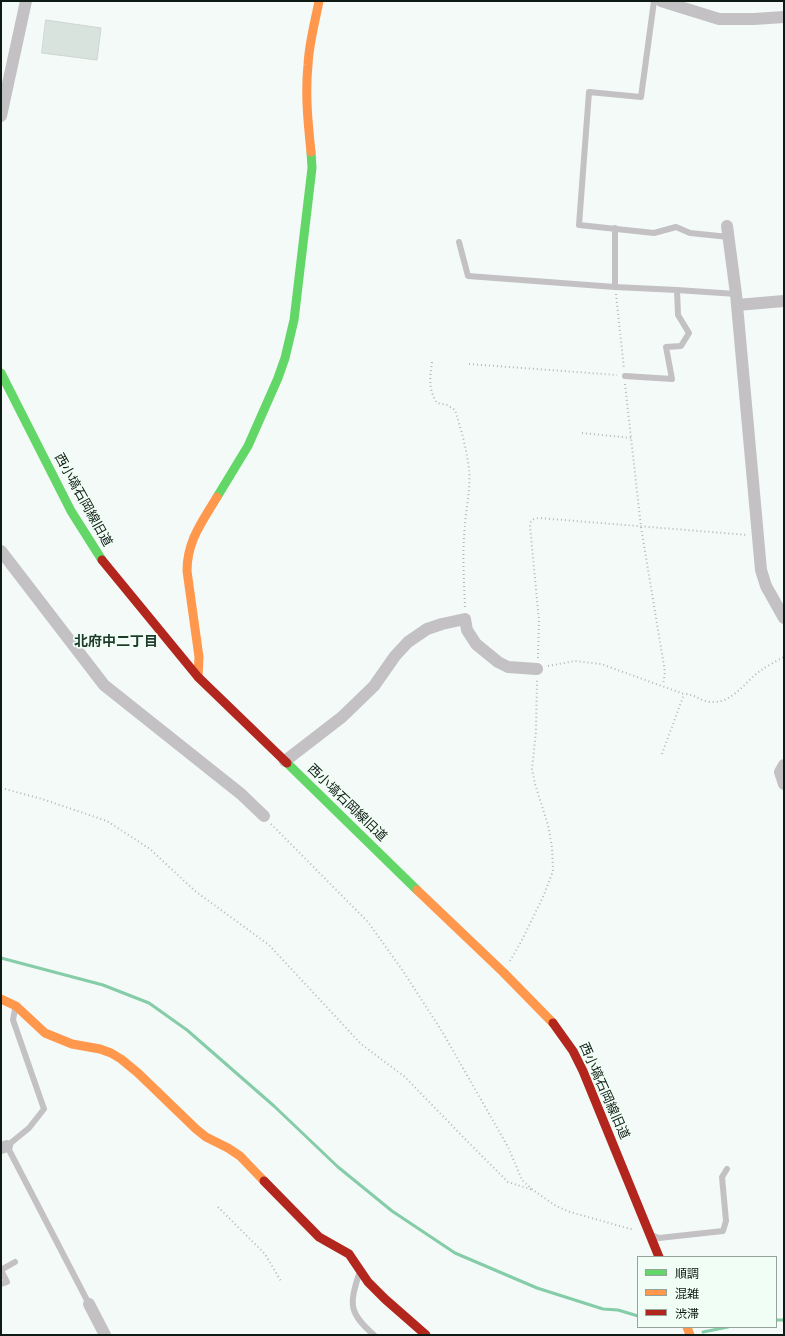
<!DOCTYPE html>
<html>
<head>
<meta charset="utf-8">
<style>
  body { margin:0 }
  #map { position:relative; width:785px; height:1336px; overflow:hidden; background:#f4faf7; font-family:Rubik,"Noto Sans JP",sans-serif }
  canvas { display:block }
  .frame { position:absolute; inset:0; border:2px solid #0e1b14; pointer-events:none }
  .legend { position:absolute; left:637px; top:1256px; width:140px; height:72px; box-sizing:border-box; background:#f0fef6; border:1px solid #96a39c; margin:0; padding:5px 7px; list-style:none; font-size:12px; color:#0e1b14 }
  .legend li { display:flex; align-items:center; gap:8px; height:20px }
  .legend b { width:20px; border:1px solid #96a39c }
</style>
</head>
<body>
<div id="map">
<canvas width="785" height="1336"></canvas>
<div class="frame"></div>
<ul class="legend">
<li><b style="height:5px;background:#63d668"></b>順調</li>
<li><b style="height:5px;background:#ff974d"></b>混雑</li>
<li><b style="height:5px;background:#b3261e"></b>渋滞</li>
</ul>
</div>
<script>
const ctx = document.querySelector('canvas').getContext('2d');
ctx.lineJoin = 'round';
function trace(path, color, width, dash) {
  ctx.strokeStyle = color;
  ctx.lineWidth = width;
  ctx.lineCap = dash ? 'butt' : 'round';
  ctx.setLineDash(dash || []);
  ctx.stroke(path);
}
function paint(path, color) {
  ctx.fillStyle = color;
  ctx.fill(path, 'evenodd');
}
function write(font, color, halo, rows, align = 'center') {
  ctx.font = font + ' Rubik,"Noto Sans JP",sans-serif';
  ctx.lineWidth = 3.5;
  ctx.setLineDash([]);
  ctx.textBaseline = 'middle';
  ctx.strokeStyle = halo;
  ctx.fillStyle = color;
  for (const [text, x, y, turn = 0] of rows) {
    ctx.save();
    ctx.translate(x, y);
    ctx.rotate((+turn || 0) * Math.PI / 180);
    ctx.textAlign = isNaN(turn) ? turn : align;
    if (halo) ctx.strokeText(text, 0, 0);
    ctx.fillText(text, 0, 0);
    ctx.restore();
  }
}
const stream = new Path2D(`
  M1 958 103 985 149 1003 187 1030 274 1106 338 1167 392 1211 455 1253 537 1288 603 1309 618 1310 638 1316
  M776 1320H784
  M703 1332 728 1327`);
const building = new Path2D(`
  M46 20 101 28 97 60 42 53Z`);
const path = new Path2D(`
  M616 294 624 369
  M432 362C430 378 428 389 437 403L447 405 455 410C461 429 467 450 469 470 471 488 466 507 465 525 462 552 464 580 465 608
  M469 364 617 375
  M625 384 641 527 665 672 663 685
  M582 433 632 438
  M538 658 539 620 530 526C530 520 533 519 539 518L748 535
  M548 666 575 661 601 664 684 694C697 694 701 703 714 702 733 702 745 682 760 671 767 666 776 661 784 657
  M662 754 684 694
  M1 788 42 799 107 821 150 849 195 891 269 945 361 1044 405 1077 466 1140 508 1182 533 1190
  M271 824 368 922 403 971 443 1033 508 1147 522 1180 533 1190 556 1206 570 1212 634 1230
  M510 961 522 940 543 897 553 871 552 847 548 825 535 784 532 769 536 731 537 680
  M218 1207 265 1254 282 1283`);
const lane = new Path2D(`
  M654 1 641 97 589 92 579 225 654 233 676 227 690 233 729 237
  M459 242 468 276 615 287 677 290 736 294
  M615 287V228
  M625 376 672 379 666 347 681 346 689 333 678 315 677 290
  M15 1009 13 1020 44 1109 29 1128 7 1146 89 1304
  M654 1236 659 1238 723 1231 726 1221 722 1177 727 1169
  M359 1274C349 1305 349 1313 374 1335
  M1 1284 7 1282 1 1270 15 1262`);
const street = new Path2D(`
  M661 1 719 19H754L784 17
  M1 116 26 1
  M727 226 736 294 761 570 766 586 784 618
  M737 305 784 301
  M1 551 104 685 241 794 264 816
  M285 761 342 717 374 686 395 656 408 642 427 629 442 624 465 619 467 630 476 644 498 662 508 667 537 669
  M784 765 780 772 784 784
  M1 1148 7 1146
  M89 1304 105 1335`);
const fast = new Path2D(`
  M1 373 71 511 102 560
  M217 497 248 446 278 378 285 358 294 320 312 168 311 152
  M287 763 417 890`);
const slow = new Path2D(`
  M311 152C308 123 305 94 308 65 309 43 315 22 319 1
  M198 677 199 657 187 571C187 541 202 522 217 497
  M417 890 503 972 553 1023
  M1 999 16 1006 45 1033 72 1044 100 1049 111 1053 121 1059 138 1073 196 1129 206 1137 228 1148 240 1156 264 1181
  M687 1327 690 1335`);
const jam = new Path2D(`
  M102 560 198 677 287 763
  M553 1023 573 1051 583 1071 659 1257
  M264 1181 319 1237 349 1254 368 1282 385 1299 426 1335`);
const streetNames = [
  ["西小塙石岡線旧道",83,500,61],
  ["西小塙石岡線旧道",347,803,44],
  ["西小塙石岡線旧道",604,1091,66]
];
const neighbourhoodNames = [
  ["北府中二丁目",116,642]
];
trace(stream, '#85cca8', 3);
paint(building, '#d9e3dd');
trace(building, '#ccd5cf', 1);
trace(path, '#b6b7b8', 2, [1, 3]);
trace(lane, '#c3c1c4', 6);
trace(street, '#c3c1c4', 12);
trace(fast, '#63d668', 9);
trace(slow, '#ff974d', 9);
trace(jam, '#b3261e', 9);
write('13px', '#0e1b14', '#f0fef6', streetNames);
write('bold 14px', '#1d3a2a', '#f0fef6', neighbourhoodNames);
</script>
</body>
</html>
